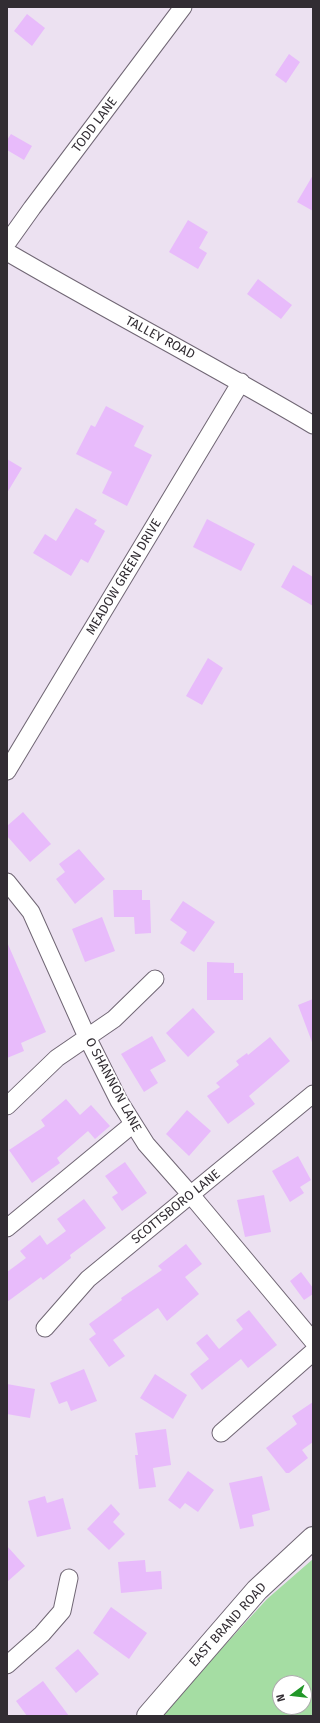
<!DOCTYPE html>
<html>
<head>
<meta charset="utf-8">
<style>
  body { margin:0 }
  #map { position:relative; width:320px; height:1723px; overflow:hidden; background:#ece1f1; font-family:"Fira Sans",sans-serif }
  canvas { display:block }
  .frame { position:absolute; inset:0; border:8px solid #322d33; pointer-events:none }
  .north { position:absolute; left:272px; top:1675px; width:40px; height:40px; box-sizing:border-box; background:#fff; border:1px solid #adabad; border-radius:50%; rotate:255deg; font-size:11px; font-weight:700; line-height:16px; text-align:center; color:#322d33 }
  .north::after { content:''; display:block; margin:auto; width:14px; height:18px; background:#219728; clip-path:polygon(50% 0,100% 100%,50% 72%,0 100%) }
</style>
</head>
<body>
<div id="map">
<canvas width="320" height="1723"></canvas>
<div class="frame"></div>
<div class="north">N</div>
</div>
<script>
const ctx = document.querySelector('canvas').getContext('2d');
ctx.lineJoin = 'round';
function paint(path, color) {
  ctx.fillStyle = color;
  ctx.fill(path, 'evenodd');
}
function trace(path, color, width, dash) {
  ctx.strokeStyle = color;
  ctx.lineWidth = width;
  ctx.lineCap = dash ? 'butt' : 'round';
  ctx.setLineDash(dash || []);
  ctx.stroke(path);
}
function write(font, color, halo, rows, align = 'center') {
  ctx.font = font + ' "Fira Sans",sans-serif';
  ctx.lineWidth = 3.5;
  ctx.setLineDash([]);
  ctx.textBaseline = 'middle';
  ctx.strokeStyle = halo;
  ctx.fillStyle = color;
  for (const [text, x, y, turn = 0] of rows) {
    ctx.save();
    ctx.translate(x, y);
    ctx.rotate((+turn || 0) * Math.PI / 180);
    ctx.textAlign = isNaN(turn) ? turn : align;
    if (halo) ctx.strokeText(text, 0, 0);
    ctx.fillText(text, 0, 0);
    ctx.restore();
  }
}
const green = new Path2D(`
  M313 1559V1716H160L267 1599ZM280 1683H304V1707H280Z`);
const building = new Path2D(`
  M27 14 45 28 32 46 14 31Z
  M289 54 300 62 286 83 275 75Z
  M11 134 32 146 24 160 7 150V140Z
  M313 175V211L297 202Z
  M188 220 208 232 199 248 207 253 198 269 169 252Z
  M258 279 292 305 281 319 247 294Z
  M106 406 144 426 134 446 152 455 127 506 102 493 112 472 76 454 91 425 95 427Z
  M7 459 22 468 7 493Z
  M76 508 97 520 94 524 105 531 88 563 81 559 71 576 33 553 45 534 56 541Z
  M207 519 255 544 241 571 193 547Z
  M293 565 313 577V606L281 587Z
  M208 658 223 668 202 705 186 696Z
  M23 812 51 844 30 862 7 836V826Z
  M79 849 105 879 75 904 56 879 65 872 59 864Z
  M113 890H142V900H150L151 933 135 934 134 917H114Z
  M183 901 215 922 194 952 180 943 187 932 170 920Z
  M102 917 115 951 85 962 72 929Z
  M7 942 46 1032 21 1043 24 1051 7 1058Z
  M207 962 234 963V973H243V1000H207Z
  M313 999V1042H312L298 1005Z
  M193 1008 215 1032 188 1057 166 1033Z
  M152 1036 166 1061 150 1070 158 1083 144 1092 121 1054Z
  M270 1037 290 1061 249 1096 255 1104 228 1124 207 1096 220 1087 216 1083 239 1065 236 1061 247 1053 248 1055Z
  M66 1099 80 1115 91 1105 110 1126 95 1139 88 1131 57 1158 60 1163 32 1183 9 1150 45 1126 41 1120Z
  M187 1110 211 1131 189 1156 166 1134Z
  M298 1156 311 1180 300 1187 304 1193 290 1202 272 1171Z
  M125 1162 147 1193 122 1211 112 1197 118 1193 105 1176Z
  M264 1195 271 1232 245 1237 237 1200Z
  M84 1199 106 1228 70 1255 71 1258 43 1280 41 1277 7 1302V1272L26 1258 20 1251 40 1235 47 1245 66 1231 57 1219Z
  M186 1244 202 1264 185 1277 199 1294 167 1321 158 1308 113 1340 125 1356 109 1367 89 1339 96 1334 89 1324 122 1300 121 1298 162 1270 158 1266Z
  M301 1272 313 1288V1294L304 1300 290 1281Z
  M249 1310 277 1345 248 1368 241 1359 202 1390 190 1374 209 1359 196 1343 207 1334 219 1349 243 1329 236 1320Z
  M84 1369 97 1401 71 1411 67 1401 59 1404 50 1383Z
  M155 1374 187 1395 173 1419 140 1398Z
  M7 1384 35 1389 30 1418 7 1414Z
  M313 1402V1442L302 1450 308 1458 289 1473H286L266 1448 297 1424 292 1416Z
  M166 1429 171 1465 153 1468 156 1487 139 1489 135 1455H138L135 1433Z
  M188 1471 214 1490 198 1512 185 1503 180 1509 168 1500Z
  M262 1476 270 1510 252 1515 254 1526 240 1529 229 1483Z
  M45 1496 47 1503 63 1498 71 1529 37 1537 28 1501Z
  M111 1504 120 1514 113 1522 125 1534 109 1550 87 1529Z
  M7 1546 25 1566 7 1582Z
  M145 1560 146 1572 161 1571 162 1589 121 1593 118 1562Z
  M111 1607 147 1633 129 1659 93 1633Z
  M78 1649 99 1674 76 1693 55 1668Z
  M43 1681 69 1716H27L16 1701Z`);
const minor = new Path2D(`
  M7 243 32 208 183 7
  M7 252C108 311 212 365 313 425
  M7 771 241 382
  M7 882 31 912 87 1037 119 1101 146 1144 191 1195 313 1341
  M7 1106 57 1058 114 1019 155 979
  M7 1228 133 1124
  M45 1328 88 1279 313 1094
  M221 1433 313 1352
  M7 1665 42 1634 62 1611 69 1578`);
const major = new Path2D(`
  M148 1716 257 1590 313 1538`);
const streetNames = [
  ["TODD LANE",95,125,-53],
  ["TALLEY ROAD",160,338,28],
  ["MEADOW GREEN DRIVE",124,577,-59],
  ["O SHANNON LANE",113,1085,62],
  ["SCOTTSBORO LANE",176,1207,-39],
  ["EAST BRAND ROAD",228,1625,-48]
];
paint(green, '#a5dda3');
paint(building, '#e8bbfb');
trace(minor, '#706674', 19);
trace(major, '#706674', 24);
trace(minor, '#fff', 17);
trace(major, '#fff', 22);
write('13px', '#322d33', '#fff', streetNames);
</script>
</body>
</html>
